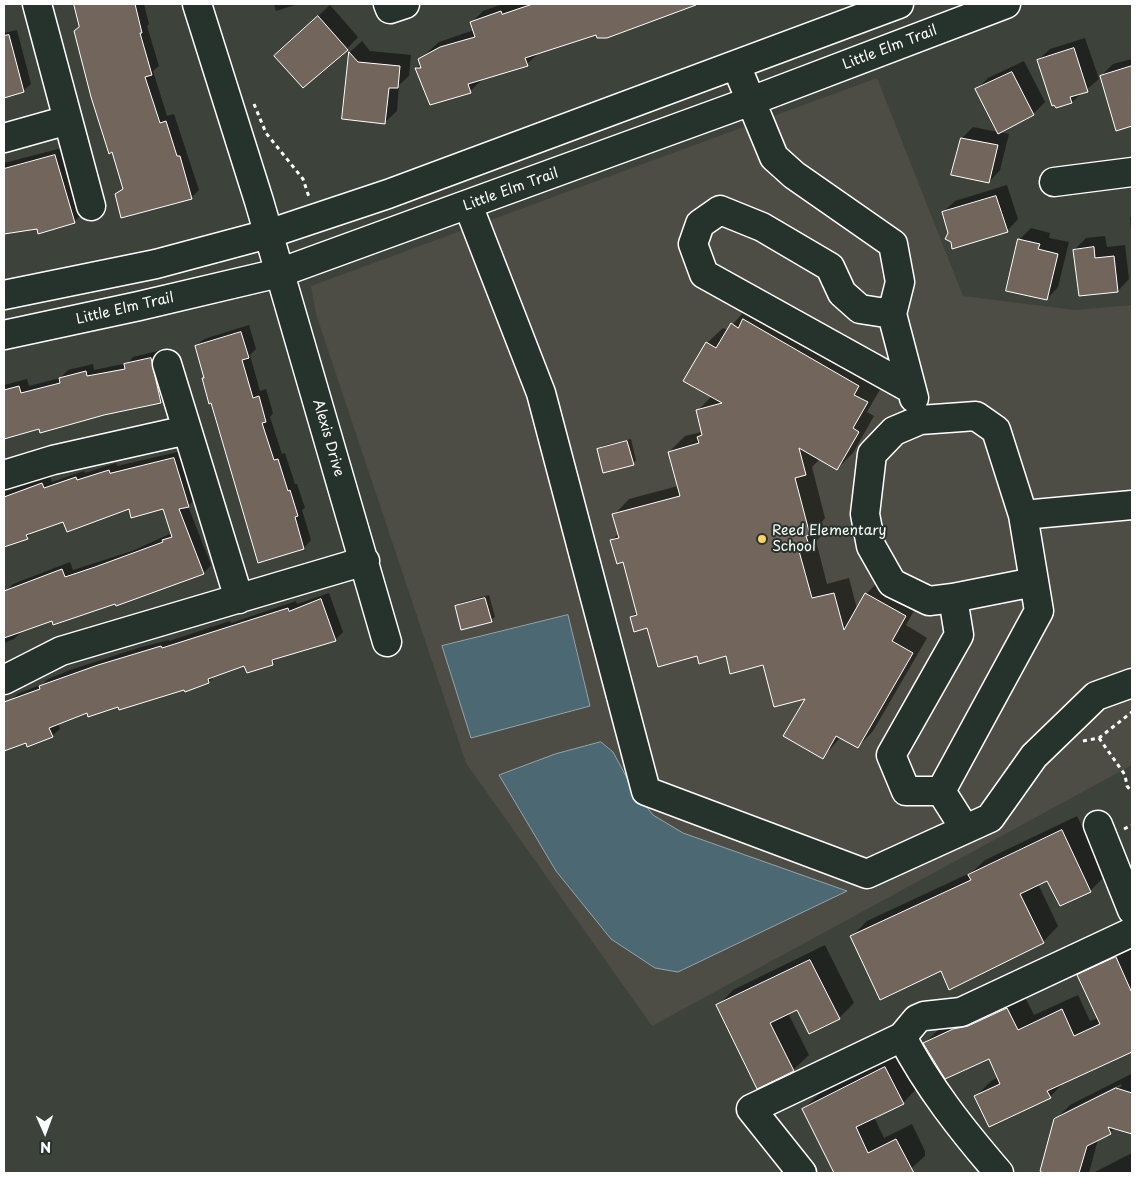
<!DOCTYPE html>
<html>
<head>
<meta charset="utf-8">
<style>
  body { margin:0 }
  #map { position:relative; width:1136px; height:1177px; overflow:hidden; background:#3d423b; font-family:"Playpen Sans",sans-serif }
  canvas { display:block }
  .frame { position:absolute; inset:0; border:5px solid #fff; pointer-events:none }
  .north { position:absolute; left:20px; top:1107px; width:50px; height:50px; -webkit-text-stroke:4px #26332d; paint-order:stroke; rotate:178deg; font-size:14px; font-weight:700; line-height:20px; text-align:center; color:#fff }
  .north::after { content:''; display:block; margin:auto; width:18px; height:22px; background:#fff; clip-path:polygon(50% 0,100% 100%,50% 72%,0 100%) }
</style>
</head>
<body>
<div id="map">
<canvas width="1136" height="1177"></canvas>
<div class="frame"></div>
<div class="north">N</div>
</div>
<script>
const ctx = document.querySelector('canvas').getContext('2d');
ctx.lineJoin = 'round';
function paint(path, color) {
  ctx.fillStyle = color;
  ctx.fill(path, 'evenodd');
}
function trace(path, color, width, dash) {
  ctx.strokeStyle = color;
  ctx.lineWidth = width;
  ctx.lineCap = dash ? 'butt' : 'round';
  ctx.setLineDash(dash || []);
  ctx.stroke(path);
}
function write(font, color, halo, rows, align = 'center') {
  ctx.font = font + ' "Playpen Sans",sans-serif';
  ctx.lineWidth = 4;
  ctx.setLineDash([]);
  ctx.textBaseline = 'middle';
  ctx.strokeStyle = halo;
  ctx.fillStyle = color;
  for (const [text, x, y, turn = 0] of rows) {
    ctx.save();
    ctx.translate(x, y);
    ctx.rotate((+turn || 0) * Math.PI / 180);
    ctx.textAlign = isNaN(turn) ? turn : align;
    if (halo) ctx.strokeText(text, 0, 0);
    ctx.fillText(text, 0, 0);
    ctx.restore();
  }
}
const built = new Path2D(`
  M877 78 963 296 1075 310 1132 305V765L652 1026 466 763 316 314 311 286Z`);
const water = new Path2D(`
  M568 615 590 706 471 738 442 646Z
  M601 742 613 752 634 791 653 815 683 833 847 891 678 972 655 968 611 939 556 871 499 775 555 754Z`);
const shadow = new Path2D(`
  M75 4H144L149 24 147 26 159 66 153 71 167 116 174 114 199 190 191 198 116 195 124 187Z
  M274 4H298L276 11Z
  M503 4H695L651 21 596 33 539 53 527 64 482 80 470 91 430 103 416 68 421 63 420 59 439 42 474 30 472 22 483 11Z
  M330 5 358 37 347 49 287 45Z
  M17 30 31 84 23 91 4 96V33Z
  M1085 38 1099 79 1072 102 1056 107 1038 60 1050 49Z
  M362 41 370 51 411 55 409 76 399 85 397 111 385 122 344 118 350 52Z
  M1132 59V125L1117 130 1101 76 1113 64Z
  M1024 61 1045 102 1033 114 999 132 1009 134 1000 170 989 182 962 138 973 127 998 132 976 90 988 78Z
  M62 148 82 214 74 222 4 233V163Z
  M1007 185 1018 219 1007 231 949 234 943 212 955 201Z
  M1132 215V242L1130 218Z
  M1031 228 1050 233 1049 238 1069 242 1058 287 1047 299 1019 240Z
  M1105 236 1107 247 1125 245 1129 279 1118 291 1080 295 1074 250 1086 238Z
  M747 308 882 386 867 412 874 416 853 453 837 469 820 459 812 467 825 518 822 522 825 532 816 541 827 584 849 578 857 609 866 594 882 578 920 600 906 625 927 638 873 731 858 747 841 737 823 757 807 697 763 664 726 655H698L631 617 638 611 624 561 612 540 619 533 614 515 629 499 678 486 669 452 685 436 702 432 697 411 712 396 707 343 723 328 728 330Z
  M249 325 256 349 250 355 260 391 266 389 273 413 270 417 282 454 285 453 295 484H297L305 508 302 510 311 540 304 548 259 562 203 379 205 377 196 346 204 339Z
  M158 351 168 394 161 402 4 437V385L27 379 29 386 60 378 68 370 93 364 94 370 128 363 133 357Z
  M631 439 636 460 633 464 598 450 602 446Z
  M182 451 196 498 188 506 211 565 204 573 117 604 116 602 52 619 21 632 14 639 4 643V595L7 594 6 591 13 584 70 562 73 570 132 551 172 533 164 507 129 508 64 521 33 531 27 538 4 546V492L50 477 52 482 84 471 85 473 116 463 117 466Z
  M329 593 343 632 335 640 279 656 272 663 245 665 216 675 209 682 185 690V688L88 712 58 723 60 729 52 736 27 742 4 750V703L12 699 19 693 43 684 48 679 70 670 138 648 169 640V641L230 621 231 623 296 601 297 604Z
  M489 595 495 617 491 620 456 607 460 603Z
  M1077 816 1106 875 1090 891 1048 879 1038 884 1058 926 1043 942 941 969 852 936 867 921 972 872 985 860Z
  M1132 944V1050L1065 1081 1050 1097 976 1096 991 1081 999 1077 989 1057 925 1043 940 1028 1023 993 1034 1015 1078 995 1090 1021 1098 1018 1079 975 1094 960Z
  M825 945 854 1003 839 1018 798 1008 788 1013 809 1055 793 1070 718 1006 733 990Z
  M901 1053 918 1087 903 1103 874 1117 884 1138 912 1124 925 1151V1156L906 1173H835L803 1109 819 1094Z
  M1131 1074 1132 1133 1116 1128 1098 1139 1089 1173H1040L1055 1120 1070 1105ZM1121 1084 1122 1086 1065 1115V1112Z
  M1132 1153V1173H1093Z`);
const building = new Path2D(`
  M74 4H135L142 33H140L152 75 145 77 160 123 166 121 177 156H180L192 199 121 218 115 194 123 189 112 152 109 154 91 97 74 31 79 27Z
  M533 4H696V5L607 38H597L596 35 525 58 528 66 468 84 471 93 430 105 415 68H421L418 59 440 47 475 37 470 22 501 11 502 14Z
  M318 16 348 50 303 88 274 56Z
  M9 35 24 92 4 98V36Z
  M1074 48 1088 92 1070 97 1072 103 1056 108 1054 105 1052 106 1037 60Z
  M349 52 358 62 400 66 398 88H389L385 124 342 119Z
  M1132 66V126L1116 131 1100 76Z
  M1012 72 1034 115 998 134 975 89Z
  M961 138 998 145 989 183 951 175Z
  M55 155 75 223 38 234 37 229 4 234V169Z
  M996 196 1008 232 952 249 951 242 945 239 948 233 942 212Z
  M1018 239 1040 244 1038 249 1058 254 1047 300 1006 291Z
  M1094 247 1095 258 1114 256 1118 292 1079 296 1073 250Z
  M743 319 859 386 854 395 868 402 853 428 859 432 837 470 799 448 806 475 795 478 810 535 806 536 810 548 799 551 812 598 834 593 844 630 865 593 906 616 892 641 913 653 858 748 836 736 823 759 783 736 805 699 774 707 763 665 730 674 726 656 699 664 697 656 658 667 647 628 634 632 630 617 637 615 623 562 617 564 610 540 619 538 612 514 680 496 668 452 699 443 697 437 702 435 696 410 722 403 683 381 706 342 716 348 731 323 738 328Z
  M241 332 249 358 242 360 253 398 259 396 266 422 262 423 274 460 278 459 288 491 290 490 298 516 295 517 304 549 258 563 211 403 209 404 202 378H204L195 346Z
  M151 358 161 403 104 415 40 433 39 429 4 439V390L19 386 21 393 60 383 59 378 86 371 87 376 125 369 124 364Z
  M627 441 634 465 603 473 597 449Z
  M174 458 189 507 179 509 204 574 116 606 115 604 53 625 52 621 4 638V591L62 569 65 577 95 567 163 542 162 540 172 537 163 509 131 518 129 509 67 532 63 522 26 535 28 539 4 547V497L42 483 44 488 76 477 77 480 109 470 110 473Z
  M485 598 492 622 461 630 455 606Z
  M321 599 336 641 272 660 273 665 247 673 244 666 208 679 209 683 185 692 184 690 119 710 118 707 88 717 87 713 49 728 53 737 27 747 26 743 4 751V702L40 689 39 686 98 665 161 646 162 648 288 608 289 611Z
  M1062 830 1091 892 1060 906 1047 881 1020 894 1044 943 949 990 941 971 880 1000 850 936 971 880 968 875Z
  M1116 957 1132 993V1052L1047 1091 1051 1098 989 1127 974 1096 1000 1084 989 1059 945 1079 923 1043 953 1029 968 1026 1007 1008 1018 1030 1062 1009 1074 1036 1100 1024 1077 975Z
  M810 960 840 1019 809 1034 797 1010 770 1023 794 1071 757 1089 716 1005Z
  M885 1067 904 1104 856 1127 868 1153 896 1139 914 1173H834L802 1109Z
  M1116 1088 1132 1093V1134L1108 1127 1111 1134 1087 1146 1079 1173H1043L1040 1171 1054 1119Z`);
const path = new Path2D(`
  M254 104 266 133 303 179 309 197
  M1099 738 1125 775 1127 786 1132 792
  M1083 741 1099 738 1132 712
  M1124 829 1132 825`);
const minor = new Path2D(`
  M37 4 91 206
  M197 4 259 201 387 642
  M388 4 390 9 405 4
  M736 65 774 157 794 175 893 244 900 282 892 314 914 398
  M4 138 68 120
  M1054 182 1132 172
  M468 205 541 393 646 791 867 874 990 818 1034 756 1096 696 1132 683
  M4 295 156 264 268 234 388 194 899 4
  M892 314 860 309 842 293 830 267 762 227 720 210 700 224 693 244 704 274 911 389
  M4 335 139 306 279 273 751 101 1006 4
  M167 364 239 599
  M4 475 53 460 187 430
  M1023 515 1132 505
  M953 598 959 635 891 755 906 791H941L1039 611 1023 515 996 430 976 416 920 420 894 431 872 454 865 514 871 546 892 583 929 601 953 598 1034 582
  M4 680 61 651 365 561
  M941 791 965 829
  M1098 825 1132 910
  M902 1037C928 1087 962 1130 999 1173
  M802 1173 751 1109 902 1037 917 1019 924 1016 961 1012 1132 932`);
const markers = [
  [762,539,5,"#ffd166"]
];
const streetNames = [
  ["Little Elm Trail",890,48,-21],
  ["Little Elm Trail",511,190,-20],
  ["Little Elm Trail",125,309,-13],
  ["Alexis Drive",328,438,74]
];
const poiNames = [
  ["Reed Elementary",772,531],
  ["School",772,547]
];
paint(built, '#4d4d45');
paint(water, '#4c6872');
trace(water, '#94a4aa', 1);
paint(shadow, '#0007');
paint(building, '#72665c');
trace(building, '#fff', 1);
trace(minor, '#fff', 31);
trace(path, '#fff', 3, [4, 4]);
trace(minor, '#26332d', 28);
for (const [x, y, r, color] of markers) {
  const dot = new Path2D();
  dot.arc(x, y, r, 0, 2 * Math.PI);
  ctx.fillStyle = color;
  ctx.fill(dot);
  trace(dot, '#26332d', 2);
}
write('14px', '#fff', '#26332d', streetNames);
write('14px', '#fff', '#26332d', poiNames, 'left');
</script>
</body>
</html>
